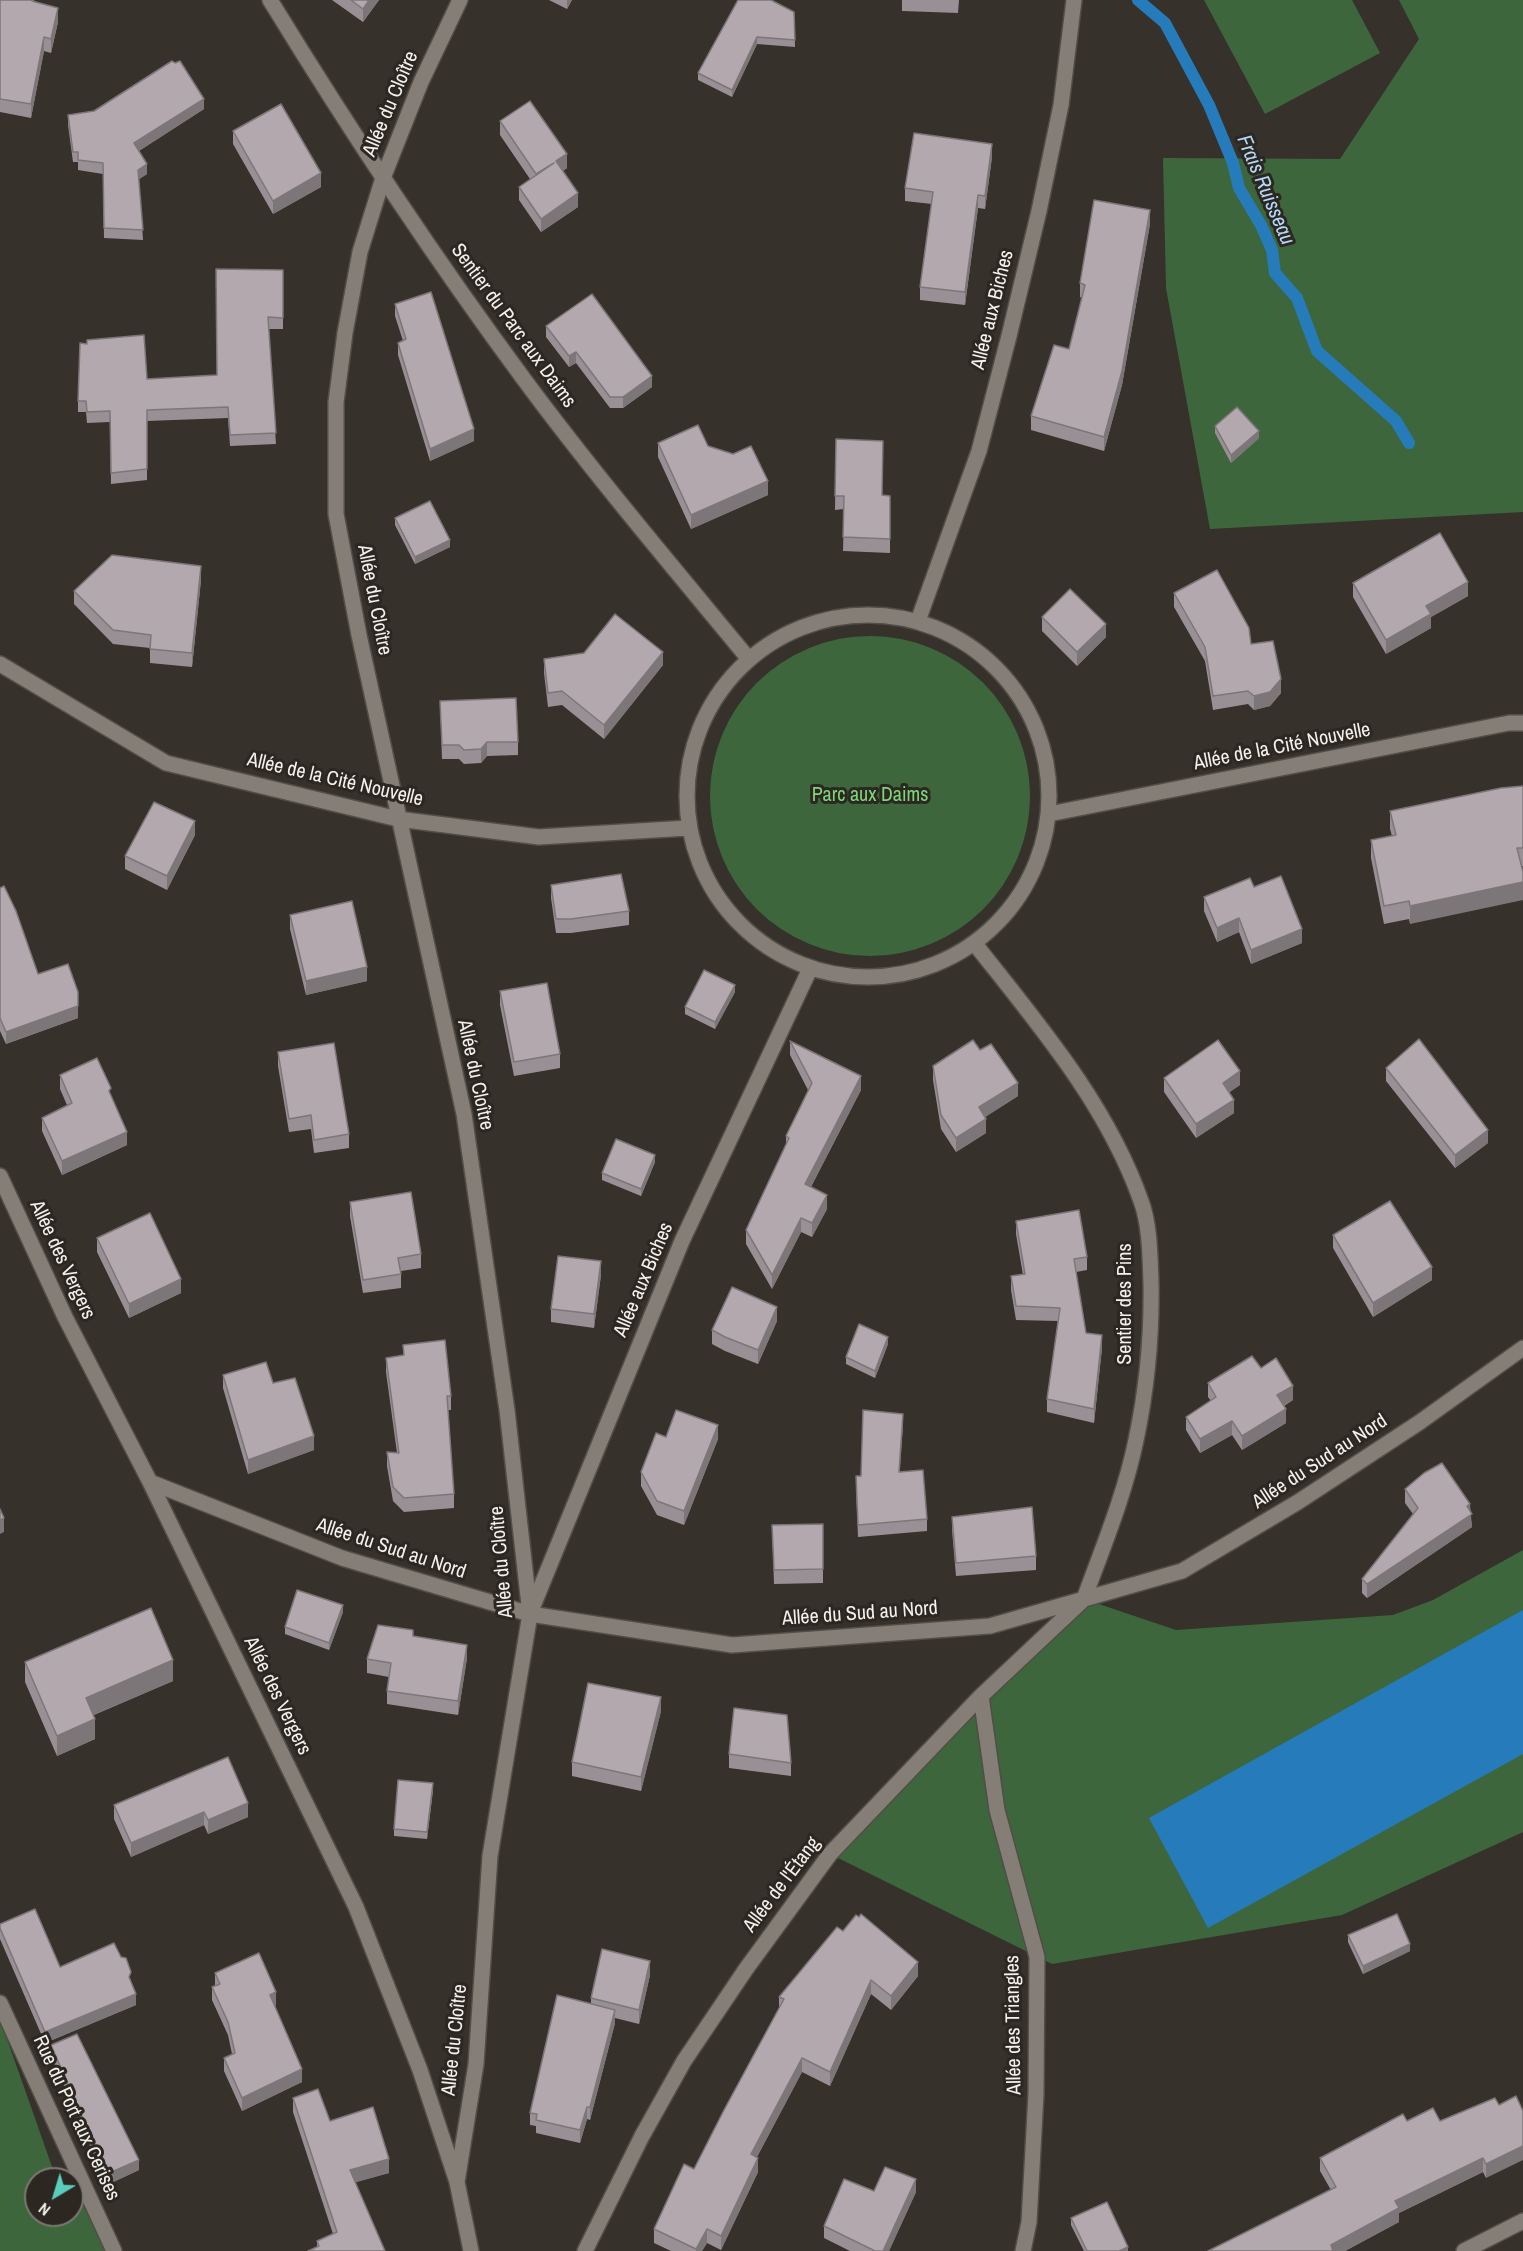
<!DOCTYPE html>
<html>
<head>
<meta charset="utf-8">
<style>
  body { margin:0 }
  #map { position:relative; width:1523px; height:2251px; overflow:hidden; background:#36312b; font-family:"Archivo Narrow",sans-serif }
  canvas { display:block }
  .north { position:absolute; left:24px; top:2167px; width:60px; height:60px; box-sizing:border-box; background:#2c2721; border:2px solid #7c7873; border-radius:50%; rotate:218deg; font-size:16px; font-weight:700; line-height:24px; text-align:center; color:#f4f1ed }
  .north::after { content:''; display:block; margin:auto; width:21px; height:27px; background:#5acebd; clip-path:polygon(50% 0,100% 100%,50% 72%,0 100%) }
</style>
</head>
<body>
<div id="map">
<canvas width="1523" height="2251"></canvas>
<div class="north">N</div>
</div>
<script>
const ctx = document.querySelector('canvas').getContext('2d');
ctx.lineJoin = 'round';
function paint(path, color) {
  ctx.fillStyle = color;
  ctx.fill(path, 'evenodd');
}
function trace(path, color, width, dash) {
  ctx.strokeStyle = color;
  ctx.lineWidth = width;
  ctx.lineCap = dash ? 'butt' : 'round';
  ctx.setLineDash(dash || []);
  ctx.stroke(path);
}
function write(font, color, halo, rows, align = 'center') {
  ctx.font = font + ' "Archivo Narrow",sans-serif';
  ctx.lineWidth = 6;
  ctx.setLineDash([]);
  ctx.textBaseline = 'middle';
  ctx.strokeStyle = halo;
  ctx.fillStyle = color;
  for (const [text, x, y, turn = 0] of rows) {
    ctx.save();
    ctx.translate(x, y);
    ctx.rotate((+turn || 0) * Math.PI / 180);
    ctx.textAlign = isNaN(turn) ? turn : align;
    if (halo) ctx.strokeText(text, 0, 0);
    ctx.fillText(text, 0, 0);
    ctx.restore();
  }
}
const green = new Path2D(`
  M1204 0H1352L1380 53 1265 114Z
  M1399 0H1523V512L1210 529 1166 288 1163 158 1340 159 1419 39Z
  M710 796a160 160 0 1 1 320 0a160 160 0 1 1-320 0Z
  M1523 1550V1832L1342 1915 1052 1964 830 1854 1084 1599 1176 1630 1393 1615 1433 1600Z
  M0 2019 56 2178 62 2179H36V2215H72V2180L83 2181 114 2251H0Z`);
const water = new Path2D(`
  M1523 1610V1754L1208 1928 1149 1818Z`);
const stream = new Path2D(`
  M1138 0 1165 23 1209 105 1233 163 1239 188 1261 225 1272 250 1275 273 1297 298 1317 351 1396 421 1409 443`);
const lane = new Path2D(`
  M270 0C349 129 433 256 523 378 594 474 672 566 748 658
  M975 944C1038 1024 1107 1104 1141 1201 1150 1224 1150 1258 1151 1282 1152 1335 1147 1388 1136 1440 1125 1494 1103 1547 1084 1599`);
const street = new Path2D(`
  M687 796a181 181 0 1 1 362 0a181 181 0 1 1-362 0Z
  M918 621 979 451 1009 336 1039 211 1061 105 1074 0
  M0 664 166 763 398 819 539 837 688 828
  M1049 814 1509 723H1523
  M0 1176 65 1317 150 1482 356 1907 420 2070 457 2182 471 2251
  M150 1482 342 1558 530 1614 732 1645 990 1626 1182 1571 1298 1502 1420 1422 1523 1348
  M531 1611 682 1241 810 969
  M981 1696 997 1810 1037 1957 1036 2094 1029 2222 1023 2251
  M0 2003 114 2251
  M457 2182 476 2064 490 1856 530 1614 507 1410 464 1114 359 635 336 514V402L345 333 360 252 383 178 421 82 460 0
  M585 2251 642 2136 684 2061 746 1969 830 1854 981 1696 1082 1601
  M1464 2251 1523 2221`);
const wall = new Path2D(`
  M0 0H34V2L58 22 51 53 44 51 31 118 0 112Z
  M332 0H379L363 22Z
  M549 0H572L567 9Z
  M902 0H959L958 13 902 11Z
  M794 12 795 47 757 44 732 97 698 80V73Z
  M204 109 139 151 147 174 139 179 143 240 104 238 103 174 78 170V162H73L68 125V115Z
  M500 121 567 168 563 171 578 207 541 232 519 200V187L530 179 500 135Z
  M233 131 321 187 273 214 233 144Z
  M992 157 985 209 978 208 965 305 920 300V287L932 204 905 201V188Z
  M1150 224 1122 385 1104 451 1031 430V416L1069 349 1082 298 1080 297V283Z
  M283 270V329H268L276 444 230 446 228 418 147 421V480L111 484 110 422 87 423 86 412H78V401L217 375Z
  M395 304 474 441 430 461 398 355V343L403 341 395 316Z
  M546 326 652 387 623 408H610L576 363 569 367 546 337Z
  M1215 426 1259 438 1231 463 1215 433Z
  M836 439 882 495 890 496V553L843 551 844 509 835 510Z
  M658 443 708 446 768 495 691 529 658 457Z
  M395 518 450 547 415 564 395 525Z
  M201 580 192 667 150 663V648L113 644 74 604V591Z
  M1353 583 1468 596 1431 617V628L1386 654 1353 597Z
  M1174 593 1251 644 1281 693 1270 706 1254 710 1248 704 1213 710 1205 661 1174 607Z
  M1042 617 1106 637 1077 666 1042 631Z
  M544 659 663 665 604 739 562 705 548 707 544 673Z
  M440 701 518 742V755L487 756 481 763 464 764 459 759H442Z
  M1523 786V866L1410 924 1409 919 1384 924 1371 858V840L1392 836 1390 829V811Z
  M195 835 167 890 125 869V856Z
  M551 885 629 911V925L571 933H556L551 898Z
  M1254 887 1302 943 1251 964 1239 932 1217 942 1204 911V897Z
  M0 888 38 974 78 1018 6 1044 0 1031Z
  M290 915 367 981 306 995 290 929Z
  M500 991 560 1054V1068L514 1076 500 1005Z
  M735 992 715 1029 685 1014V1007Z
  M790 1041 861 1090 811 1187 827 1209 812 1237 801 1232 772 1289 746 1244V1230L786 1146V1136L808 1090 790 1055Z
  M278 1052 349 1134V1148L314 1153 311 1129 289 1132 278 1066Z
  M933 1066 1018 1096 985 1117 986 1133 956 1152 941 1129 933 1080Z
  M1386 1068 1488 1143 1455 1168 1386 1081Z
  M60 1075 127 1145 62 1175 42 1131V1118L67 1105 60 1089Z
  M1164 1078 1240 1085 1229 1092 1234 1113 1196 1138 1164 1092Z
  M655 1162 641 1196 602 1180V1173Z
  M350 1202 421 1254V1268L401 1271V1288L363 1293 350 1216Z
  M1016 1221 1087 1257V1270L1076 1272 1086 1333 1102 1348 1094 1423 1047 1412V1399L1058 1321 1016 1320 1011 1290V1276L1023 1275 1016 1234Z
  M1333 1235 1432 1280 1373 1317 1333 1248Z
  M97 1238 181 1293 129 1318 97 1252Z
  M601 1275 594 1328 551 1322V1309Z
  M777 1321 758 1364 725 1351 712 1344V1330Z
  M888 1344 875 1378 846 1364V1357Z
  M403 1345 451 1396V1410H448L454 1494V1508L404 1512 393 1501 387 1466V1452L397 1453 386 1372V1358L403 1356Z
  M1261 1368 1293 1400 1284 1406 1286 1423 1242 1450 1232 1435 1200 1453 1186 1430V1417L1211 1401 1208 1397V1383Z
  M223 1375 273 1383 314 1450 248 1474 223 1388Z
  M903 1425 899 1472 927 1519V1531L858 1537 856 1488 861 1476Z
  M666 1437 718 1439 684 1525 657 1515 641 1486V1472Z
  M1405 1489 1470 1512 1472 1527 1367 1598 1362 1593V1579L1413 1514 1405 1503Z
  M952 1517 1036 1556V1570L956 1576 952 1530Z
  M823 1524V1583L774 1584 772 1525Z
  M343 1612 329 1650 285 1634V1627Z
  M413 1636 467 1658 458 1715 387 1704V1691L389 1677 367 1673V1659Z
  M25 1662 173 1681 94 1715 95 1739 57 1756 25 1682Z
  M661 1711 641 1791 572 1776V1762Z
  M729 1754 791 1763V1776L729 1768Z
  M228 1757 248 1817 208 1834 204 1825 131 1857 114 1819V1805Z
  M433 1790 427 1839 394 1836V1829Z
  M0 1924 60 1967 131 1982 136 2005 45 2043 0 1939Z
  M843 1931 918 1976 891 2010 871 1994 830 2086 802 2072 757 2157 758 2172 721 2250 707 2243 702 2251H671L654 2243V2229L694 2169 779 2008V1997Z
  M1348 1935 1410 1951 1363 1974 1348 1942Z
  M215 1973 276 2006H274L302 2082 242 2111 224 2071V2058L232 2054 228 2035 212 2000V1987L215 1986Z
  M650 1975 639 2024 615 2018V2023L590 2120 587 2119 580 2143 536 2133V2126L530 2125V2113L591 2004V1998Z
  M51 2045 139 2170 107 2185 51 2056Z
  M293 2098 330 2121 389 2173 355 2182 385 2251 317 2247V2241L333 2234 293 2112Z
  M1495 2098 1486 2178 1483 2172 1399 2213V2222L1345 2251H1208L1331 2190 1320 2171V2158L1407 2121H1440Z
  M874 2191 916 2192 889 2251H850L824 2238V2226Z
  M1071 2218 1128 2251H1084L1071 2225Z`);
const shadedWall = new Path2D(`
  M369 0H379L363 22V9Z
  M567 0H572L567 9Z
  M58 8V22L51 53V39Z
  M44 37V51L31 118V104Z
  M757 37V44L732 97V90Z
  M204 99V109L134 154V143Z
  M992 144V157L985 209V196Z
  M567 154V168L556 175V161Z
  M147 164V174L138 180V170Z
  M321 173V187L273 214V201Z
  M578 193V207L541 232V219Z
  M978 195V208L965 305V292Z
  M1150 210V224L1122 385 1104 451V437Z
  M576 352V363L569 367V356Z
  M652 376V387L623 408V397Z
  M474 429V441L430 461V449Z
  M1259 431V438L1231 463V455Z
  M768 481V495L691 529V515Z
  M450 540V547L415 564V557Z
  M201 566V580L192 667V653Z
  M1468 582V596L1431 617V628L1386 654V640L1426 606Z
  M1106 624V637L1077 666V652Z
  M663 652V665L604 739V725Z
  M1281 679V693L1270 706 1254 710V696Z
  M487 742V756L481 763V749Z
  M195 821V835L167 890V876Z
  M1523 882V900L1410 924V906Z
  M1239 918V932L1217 942V928Z
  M1302 929V943L1251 964V950Z
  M367 967V981L306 995V981Z
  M735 985V992L715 1029V1022Z
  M78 1006V1018L6 1044V1032Z
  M1240 1071V1085L1223 1097V1083Z
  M861 1076V1090L805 1198V1184Z
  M1018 1083V1096L979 1121V1107Z
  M1234 1100V1113L1196 1138V1124Z
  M986 1119V1133L956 1152V1138Z
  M1488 1130V1143L1455 1168V1155Z
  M127 1132V1145L62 1175V1161Z
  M655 1155V1162L641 1196V1189Z
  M827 1195V1209L812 1237V1223Z
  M801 1218V1232L772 1289V1275Z
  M601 1261V1275L594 1328V1314Z
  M1432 1267V1280L1373 1317V1303Z
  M181 1279V1293L129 1318V1304Z
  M777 1307V1321L758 1364V1350Z
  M1102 1335V1348L1094 1423V1409Z
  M888 1337V1344L875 1378V1371Z
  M1293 1386V1400L1277 1409V1395Z
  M1286 1409V1423L1242 1450V1436Z
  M903 1414V1425L899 1484V1472Z
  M1232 1421V1435L1200 1453V1439Z
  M718 1425V1439L684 1525V1511Z
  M314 1436V1450L248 1474V1460Z
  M1470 1504 1472 1527 1367 1598V1584Z
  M4 1518V1532L0 1534V1520Z
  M343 1605V1612L329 1650V1643Z
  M467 1645V1658L458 1715V1701Z
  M173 1660V1681L86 1718V1698Z
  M661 1697V1711L641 1791V1777Z
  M95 1719V1739L57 1756V1736Z
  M433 1783V1790L427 1839V1832Z
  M248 1803V1817L208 1834V1820Z
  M204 1812V1825L131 1857V1843Z
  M1410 1944V1951L1363 1974V1966Z
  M650 1961V1975L639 2024V2010Z
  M918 1962V1976L891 2010V1996Z
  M871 1980V1994L830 2086V2072Z
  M276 1992V2006L270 2008V1995Z
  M136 1994V2005L45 2043V2032Z
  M615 2010V2023L590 2120V2107Z
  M802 2058V2072L751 2168V2154Z
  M302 2069V2082L242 2111V2098Z
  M587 2107V2119L580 2143V2130Z
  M1523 2146V2160L1486 2178V2164Z
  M758 2158V2172L721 2250V2236Z
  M1483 2158V2172L1399 2213V2222L1345 2251H1331V2245L1395 2201Z
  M389 2159V2173L350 2184V2170Z
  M139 2160V2170L107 2185V2174Z
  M916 2179V2192L889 2251H883Z
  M707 2229V2243L702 2251H696V2249Z
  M1128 2247V2251H1119Z`);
const building = new Path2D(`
  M0 0H32V1L58 8 51 39 44 37 31 104 0 99Z
  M351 0H369L363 9Z
  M738 0H771L794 12 795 40 757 37 732 90 698 73Z
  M172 61 175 63 180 61 204 99 134 143 147 164 138 170 143 230 104 228 103 163 78 160V152H73L68 115 94 111Z
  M530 101 567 154 556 161 578 193 541 219 519 187 554 163 536 174 500 121Z
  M281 104 321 173 273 201 233 131Z
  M914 133 992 144 985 196 978 195 965 292 920 287 933 192 905 188Z
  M1094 200 1150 210 1122 371 1104 437 1031 416 1054 345 1069 349 1085 285 1080 283Z
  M216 269 283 270V318L268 317 276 433 230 435 228 407 147 410V469L111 473 110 411 87 412 86 401H78L80 343 87 344V340L144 335 147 379 217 375Z
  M431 292 474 429 430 449 398 343 406 339 395 304Z
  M592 294 652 376 623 397H610L576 352 569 356 546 326Z
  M1237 407 1259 431 1231 455 1215 426Z
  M698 425 708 446 733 454 751 446 768 481 691 515 658 443Z
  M836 439 883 441 882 495 890 496V539L843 537 844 496H835Z
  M430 501 450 540 415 557 395 518Z
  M1440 533 1468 582 1426 606 1431 614 1386 640 1353 583Z
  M112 555 201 566 192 653 150 649 151 635 113 630 74 591Z
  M1217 570 1249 628 1251 644 1273 641 1281 679 1270 692 1254 696 1248 691 1213 696 1205 647 1174 593Z
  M1070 589 1106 624 1077 652 1042 617Z
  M615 614 663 652 604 725 562 691 548 693 544 659 584 653Z
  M516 698 518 742H487L481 749 464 750 459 745H442L440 701Z
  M1523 786V848H1517L1523 872V882L1410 906 1409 901 1384 906 1371 840 1396 835 1390 811 1501 788Z
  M154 802 195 821 167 876 125 856Z
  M621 874 629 911 571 919H556L551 885Z
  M1281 876 1302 929 1251 950 1239 918 1217 928 1204 897 1250 878 1254 887Z
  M4 886 16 911 38 974 68 964 78 992V1006L6 1032 0 1018V888Z
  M352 901 367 967 306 981 290 915Z
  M704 970 735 985 715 1022 685 1007Z
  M547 983 560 1054 514 1062 500 991Z
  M1419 1039 1488 1130 1455 1155 1386 1068Z
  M973 1040 980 1050 991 1044 1018 1083 979 1107 986 1119 956 1138 941 1115 933 1066Z
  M1218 1040 1240 1071 1223 1083 1234 1100 1196 1124 1164 1078Z
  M790 1041 861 1076 805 1184 827 1195 812 1223 801 1218 772 1275 746 1230 789 1138 786 1136 812 1083Z
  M334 1043 349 1134 314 1140 311 1115 289 1119 278 1052Z
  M97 1058 111 1088 109 1091 127 1132 62 1161 42 1118 72 1103 60 1075Z
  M616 1139 655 1155 641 1189 602 1173Z
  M411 1192 421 1254 398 1258 401 1274 363 1280 350 1202Z
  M1390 1201 1432 1267 1373 1303 1333 1235Z
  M1079 1210 1087 1257 1074 1259 1086 1333 1102 1335 1094 1409 1047 1399 1060 1308 1016 1306 1011 1276 1025 1274 1016 1221Z
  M150 1213 181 1279 129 1304 97 1238Z
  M558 1256 601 1261 594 1314 551 1309Z
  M732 1287 777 1307 758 1350 725 1337 712 1330Z
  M859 1324 888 1337 875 1371 846 1357Z
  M445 1340 451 1396H447L454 1494 404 1498 393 1487 387 1452 399 1453 386 1358 404 1355 403 1345Z
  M1252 1356 1261 1368 1276 1358 1293 1386 1277 1395 1286 1409 1242 1436 1232 1421 1200 1439 1186 1417 1216 1397 1208 1383Z
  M266 1362 273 1383 295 1378 314 1436 248 1460 223 1375Z
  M676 1410 718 1425 684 1511 657 1501 641 1472 656 1433 666 1437Z
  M863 1410 903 1414 899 1472 923 1470 927 1519 858 1525 856 1476H861Z
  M1442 1463 1470 1504 1467 1506 1472 1514 1367 1584 1362 1579 1418 1508 1405 1489 1424 1473Z
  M1032 1507 1036 1556 956 1563 952 1517Z
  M0 1509 4 1518 0 1520Z
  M823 1524V1569L774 1570 772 1525Z
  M297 1590 343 1605 329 1643 285 1627Z
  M151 1608 173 1660 86 1698 95 1719 57 1736 25 1662Z
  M378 1625 413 1630V1636L467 1645 458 1701 387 1691 391 1663 367 1659Z
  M588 1683 661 1697 641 1777 572 1762Z
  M734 1708 787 1715 791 1763 729 1754Z
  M228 1757 248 1803 208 1820 204 1812 131 1843 114 1805Z
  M398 1780 433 1783 427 1832 394 1829Z
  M35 1909 60 1967 114 1943 121 1957 126 1958 131 1972 129 1977 136 1994 45 2032 0 1928V1924Z
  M861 1914 918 1962 891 1996 871 1980 830 2072 802 2058 751 2154 758 2158 721 2236 707 2229 696 2249 654 2229 684 2164 694 2169 724 2110 784 1999 779 1997 837 1927 843 1931 856 1915 859 1917Z
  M1397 1914 1410 1944 1363 1966 1348 1935Z
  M602 1949 650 1961 639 2010 591 1998Z
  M259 1953 276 1992 270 1995 302 2069 242 2098 224 2058 235 2053 228 2022 212 1987 220 1984 215 1973Z
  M557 1995 615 2010 590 2107H587L580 2130 536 2120 537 2114 530 2113Z
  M77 2034 139 2160 107 2174 51 2045Z
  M318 2089 330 2121 373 2107 389 2159 350 2170 385 2251H308L319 2246 317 2241 337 2232 293 2098Z
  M1516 2096 1523 2111V2146L1486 2164 1483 2158 1395 2201 1399 2208 1331 2245 1333 2251H1208L1336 2187 1320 2158 1403 2114 1407 2121 1433 2108 1440 2121 1495 2098 1499 2105Z
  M885 2167 916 2179 883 2251H875L824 2226 844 2179 874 2191Z
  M1107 2202 1128 2247 1119 2251H1087L1071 2218Z`);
const streetNames = [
  ["Allée du Cloître",391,104,-67],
  ["Allée aux Biches",993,310,-76],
  ["Sentier du Parc aux Daims",513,326,54],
  ["Allée du Cloître",374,600,79],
  ["Allée de la Cité Nouvelle",1282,747,-11],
  ["Allée de la Cité Nouvelle",335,780,13],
  ["Allée du Cloître",475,1075,78],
  ["Allée des Vergers",62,1260,65],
  ["Allée aux Biches",644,1280,-67],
  ["Sentier des Pins",1126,1304,-90],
  ["Allée du Sud au Nord",1320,1462,-33],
  ["Allée du Sud au Nord",391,1549,18],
  ["Allée du Cloître",502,1562,-95],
  ["Allée du Sud au Nord",860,1614,-4],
  ["Allée des Vergers",277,1696,64],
  ["Allée de l'Étang",782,1885,-53],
  ["Allée des Triangles",1014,2025,-91],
  ["Allée du Cloître",455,2040,-84],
  ["Rue du Port aux Cerises",76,2118,65]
];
const parkNames = [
  ["Parc aux Daims",870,796]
];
const waterNames = [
  ["Frais Ruisseau",1265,190,67]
];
paint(green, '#3e663d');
paint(water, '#267cbb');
trace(stream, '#267cbb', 12);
trace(lane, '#514d47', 18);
trace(street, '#514d47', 18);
trace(lane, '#847e76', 15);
trace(street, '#847e76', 15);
paint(wall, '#999095');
paint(shadedWall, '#7d7679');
paint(building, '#b2a8ad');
trace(building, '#7d7679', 1.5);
write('20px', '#f4f1ed', '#2c2721', streetNames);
write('20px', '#7cd77a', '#2c2721', parkNames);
write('italic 21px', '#b3d9fb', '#2c2721', waterNames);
</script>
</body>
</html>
